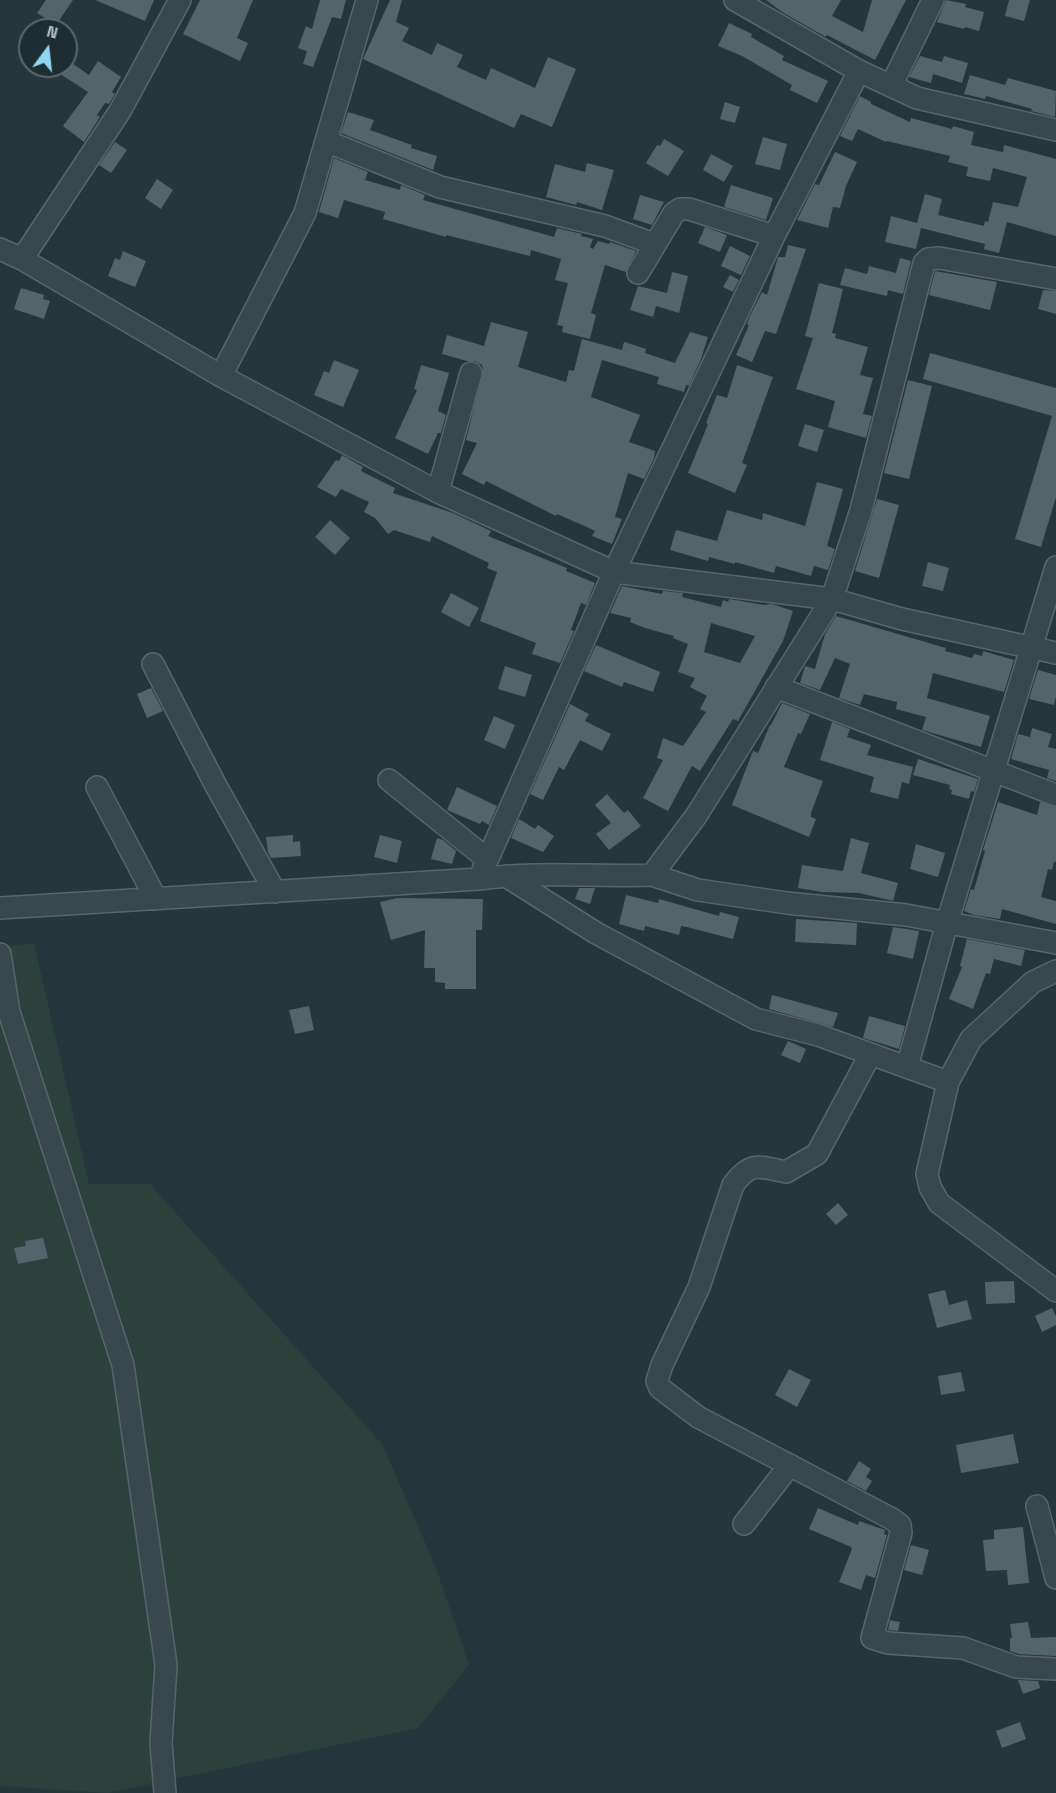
<!DOCTYPE html>
<html>
<head>
<meta charset="utf-8">
<style>
  body { margin:0 }
  #map { position:relative; width:1056px; height:1793px; overflow:hidden; background:#25373d; font-family:"Space Grotesk",sans-serif }
  canvas { display:block }
  .north { position:absolute; left:18px; top:18px; width:60px; height:60px; box-sizing:border-box; background:#1e2d32; border:2px solid #5a696e; border-radius:50%; rotate:15deg; font-size:16px; font-weight:700; line-height:24px; text-align:center; color:#b5c3c8 }
  .north::after { content:''; display:block; margin:auto; width:21px; height:27px; background:#90d6f2; clip-path:polygon(50% 0,100% 100%,50% 72%,0 100%) }
</style>
</head>
<body>
<div id="map">
<canvas width="1056" height="1793"></canvas>
<div class="north">N</div>
</div>
<script>
const ctx = document.querySelector('canvas').getContext('2d');
ctx.lineJoin = 'round';
function paint(path, color) {
  ctx.fillStyle = color;
  ctx.fill(path, 'evenodd');
}
function trace(path, color, width, dash) {
  ctx.strokeStyle = color;
  ctx.lineWidth = width;
  ctx.lineCap = dash ? 'butt' : 'round';
  ctx.setLineDash(dash || []);
  ctx.stroke(path);
}
const green = new Path2D(`
  M34 943 89 1184H150L382 1444 435 1565 469 1665 418 1728 108 1793 0 1786V947Z`);
const building = new Path2D(`
  M46 0H73L56 25 37 13Z
  M95 0H154L145 21Z
  M200 0H253L237 38 248 43 240 61 183 34Z
  M320 0H346L341 19 332 17 313 67 303 64 307 51 298 48 306 26 312 29Z
  M390 0H402L396 22 409 28 402 41 432 55 437 43 463 55 457 67 486 80 491 68 535 88 548 57 576 69 552 127 521 114 514 128 363 59Z
  M766 0H841L832 16 863 32 872 0H906L875 60 827 35 826 37 782 12Z
  M946 0 966 4 965 7 984 12 979 31 965 27 964 29 937 22Z
  M1009 0H1030L1024 21 1005 16Z
  M729 23 752 34 751 37 784 56 782 60 828 81 817 103 790 90 792 85 742 56 718 46Z
  M920 56 942 62 944 56 968 63 962 83 933 74 931 83 909 77Z
  M66 59 89 75 98 61 121 77 112 92 115 94 109 104 105 103 97 115 100 117 84 142 63 126 88 92 48 66H66Z
  M970 75 1005 85 1008 78 1056 91 1055 117 1031 111 1032 109 986 96 985 99 964 94Z
  M860 96 871 102V104L910 122 911 118 952 129 953 126 974 132 971 145 1003 152 1004 145 1056 159V236L1007 222 999 253 984 249 985 244 921 228 916 249 885 242 891 216 917 223 925 194 942 199 938 215 984 226 985 221 988 222 993 202 1018 207 1027 177 993 168 990 181 966 176 968 167 948 162 950 156 887 141 886 142 858 129 852 141 840 136Z
  M725 102 740 107 735 123 720 119Z
  M348 112 374 120 370 130 412 145 411 148 437 156 433 170 341 133Z
  M763 137 787 144 780 170 755 164Z
  M664 139 684 151 668 176 646 163 657 145 660 146Z
  M115 142 127 150 111 173 99 165Z
  M835 152 857 162 846 186 840 208 833 207 828 228 797 220 815 184 819 185Z
  M711 154 733 166 724 182 703 170Z
  M334 158 368 172 365 180 400 190 401 185 425 195 423 200 554 237 557 228 582 234 581 236 593 239 590 247 593 249 598 241 609 244 610 242 636 251 626 272 605 265 591 313 596 315 590 339 562 332 563 326 557 325 568 283 555 280 561 259 531 250 530 256 446 235V237L383 219 385 212 344 200 338 218 319 212Z
  M587 163 614 170 602 210 577 202 576 205 546 197 555 164 585 172Z
  M157 179 173 190 161 209 145 198Z
  M731 185 773 198 766 220 724 207Z
  M640 195 664 202 652 225 633 219Z
  M705 227 727 235 720 252 698 243Z
  M788 245 806 249 776 334 765 331 752 362 736 355 749 325 747 324 750 316 762 292 767 295 778 257H785Z
  M730 246 750 256 741 275 721 266Z
  M123 251 146 261 135 287 108 276 115 258 120 260Z
  M900 258 911 261 903 294 888 290 887 296 840 285 845 268 867 274 869 266 896 273Z
  M935 271 997 282 990 310 929 295Z
  M672 272 688 276 679 313 656 306 653 317 630 310 638 286 667 293Z
  M730 275 739 280 733 292 723 287Z
  M819 283 843 289 832 333 836 334 835 338 868 347 860 375 873 378 863 414 872 416 866 438 828 427 835 401 796 389 813 338 805 336Z
  M21 288 44 295 43 299 50 301 44 319 14 309Z
  M1043 290 1056 291V314L1038 309Z
  M491 322 528 332 518 367 566 382 569 370 574 371 582 339 622 350 624 342 646 349 645 353 675 363 690 332 708 337 701 359 689 386 686 385 684 392 657 384 659 377 602 360 591 397 640 415 629 442 655 451 654 458 644 479 628 473 615 517 622 519 612 544 592 536 595 531 589 528 557 514 556 516 486 481 484 485 462 474 477 443 466 440 483 370 482 365 475 361H467L442 354 447 335 484 346Z
  M930 353 1056 388V497L1041 547 1015 539 1052 416 923 379Z
  M334 360 359 370 343 407 314 395 324 371 329 373Z
  M421 365 449 373 438 411 446 415 441 433H438L428 454 395 438 417 390 414 389Z
  M737 365 773 377 742 463 747 465 735 493 688 473 708 424 706 423 717 395 727 398Z
  M908 380 932 386 909 479 884 473Z
  M805 424 824 430 817 452 798 446Z
  M342 455 363 467 361 471 395 488 393 493 453 513 491 531 488 536 567 568 566 571 595 583 586 605 581 603 571 630 574 631 560 663 532 654 536 643 480 621 497 572 487 568 489 563 432 536 430 542 394 530 388 534 375 518 364 512 369 502 341 489 336 497 317 487 336 460 339 461Z
  M817 482 843 489 827 546 835 549 828 570 814 566 811 576 776 566 774 573 735 562V564L709 557 708 561 670 550 676 530 717 541 727 510 762 520 763 513 805 526Z
  M877 499 899 505 879 578 855 571Z
  M330 520 350 538 335 555 315 537Z
  M928 562 949 568 943 591 922 586Z
  M622 586 662 594 663 591 683 593 682 597 721 607 723 600 728 602 729 599 764 605 772 604 793 611 783 641 738 721 733 719 700 771 692 766 668 811 643 798 663 760 657 758 663 738 683 746 706 712 700 709 707 696 690 687 695 678 678 672 688 644 673 638 674 636 645 628 630 622 631 618 610 613ZM711 623 755 636 740 663 704 652Z
  M451 593 479 608 469 627 441 612Z
  M836 616 946 648 945 651 972 658 974 654 982 656 983 651 1014 660 1004 692 933 673 927 698 990 716 981 747 922 730 926 717 896 709 897 702 864 694 860 705 839 698 850 664 835 658 820 690 800 683 805 666 815 669 825 634Z
  M596 645 660 672 653 692 624 682 622 687 584 671Z
  M505 666 532 675 525 697 498 689Z
  M1038 670 1056 675V696L1054 705 1029 699Z
  M151 688 163 711 147 718 137 694Z
  M782 703 810 714 801 734 798 733 784 767 823 781 811 813V817L816 819 809 837 732 805 753 751 758 753 770 725H771Z
  M570 704 589 714 585 721 611 734 602 751 580 740 564 770 559 767 543 800 530 794Z
  M494 716 515 725 505 749 484 740Z
  M832 722 850 729 847 737 871 745 867 755 913 767 909 784 902 782 898 799 870 792 874 777 820 760Z
  M1032 728 1052 734 1048 747 1056 749V781L1047 778 1049 770 1011 759 1018 734 1030 737Z
  M918 759 978 779 974 792 971 791 969 799 951 794 952 790 949 789 950 785 913 775Z
  M457 787 497 806 489 825 482 821 480 824 447 810Z
  M607 794 624 813 628 810 641 826 609 850 596 834 611 823 595 805Z
  M998 802 1037 815 1040 802 1056 807V862H1054L1052 870 1048 869 1041 897 1056 901V924L1002 909 1000 919 974 915 964 911 971 889 974 890 985 851 983 850Z
  M519 819 535 829 538 825 554 836 543 852 511 838Z
  M293 835V842L300 841 301 856 271 858 268 852 266 837Z
  M380 835 402 841 397 863 374 857Z
  M437 838 443 840 456 851 452 864 431 859Z
  M851 838 869 843 861 873 898 883 893 901 859 893 822 892 798 888 802 865 843 871Z
  M916 844 945 853 938 877 910 869Z
  M579 888H595L590 904 575 899Z
  M626 895 658 903 659 899 719 916 720 912 739 917 733 939 687 927 681 926 679 935 645 926 644 931 619 924Z
  M397 898 483 899 482 930H476V989H445V983L435 982V968H424L425 930 391 940 380 902Z
  M796 919 857 923 856 945 795 942Z
  M893 927 919 931 913 959 887 953Z
  M967 939 1025 950 1021 966 994 959 990 974 986 973 973 1009 949 999 962 967 960 966Z
  M772 995 838 1013 833 1027 769 1009Z
  M309 1006 314 1030 295 1034 289 1010Z
  M869 1016 905 1026 899 1049 863 1038Z
  M788 1041 806 1049 800 1063 781 1055Z
  M838 1203 848 1215 836 1225 826 1214Z
  M43 1238 48 1258 18 1264 14 1248 26 1246 25 1241Z
  M1014 1281 1015 1303 986 1304 985 1282Z
  M945 1290 949 1305 967 1300 972 1319 937 1328 928 1294Z
  M1052 1308 1056 1316V1325L1042 1332 1035 1316Z
  M789 1369 811 1380 797 1407 775 1395Z
  M961 1372 965 1391 941 1395 938 1376Z
  M1013 1434 1019 1463 961 1473 956 1445Z
  M859 1461 871 1469 866 1477 872 1481 866 1491 847 1481Z
  M818 1508 858 1525 859 1521 885 1530 884 1534 887 1535 875 1578 866 1575 861 1590 839 1582 852 1549 851 1547 809 1529Z
  M1023 1527 1029 1583 1008 1585 1007 1570 986 1571 983 1540 994 1539V1530Z
  M911 1545 929 1550 922 1575 904 1570Z
  M890 1620 900 1622 898 1631 888 1630Z
  M1028 1622 1031 1638 1056 1637V1656L1019 1654 1010 1651V1638H1012L1010 1624Z
  M1018 1680 1038 1681 1040 1688 1023 1694Z
  M1020 1722 1026 1739 1002 1748 996 1731Z`);
const minor = new Path2D(`
  M735 0 859 71 917 98 1056 130
  M891 86 933 0
  M326 141 440 187 605 226 654 244
  M0 249 22 259 221 376 438 492 614 572 832 599 902 619 1056 653
  M22 259 120 111 180 0
  M638 273 674 213 680 209H689L774 236
  M221 376 305 213 367 0
  M438 492 471 373
  M153 664 215 784 275 892
  M776 687 1056 795
  M389 780 487 859
  M97 787 156 899
  M652 875 698 890 787 903 906 915 1056 943
  M506 876 596 933 756 1019 818 1035 948 1082
  M479 879 614 572 774 236 859 71
  M0 908 479 879C537 871 594 877 652 875L696 816 832 599 861 510 924 263 928 259 939 258 1056 279
  M0 954 9 1012 123 1365 166 1665 161 1743 165 1793
  M1056 971 1033 982 971 1039 948 1082 927 1174 930 1187 939 1203 1056 1291
  M870 1055 817 1154 786 1172C760 1167 751 1160 733 1185L699 1287 662 1365 657 1381 660 1388 698 1417 892 1519 900 1525 901 1533 872 1638 888 1643 963 1648 1016 1667 1056 1669
  M907 1067 947 923 1056 567
  M1037 1506 1056 1578
  M744 1524 790 1465`);
paint(green, '#2a423b');
paint(building, '#51656a');
trace(minor, '#57666b', 24);
trace(minor, '#39484d', 21);
</script>
</body>
</html>
